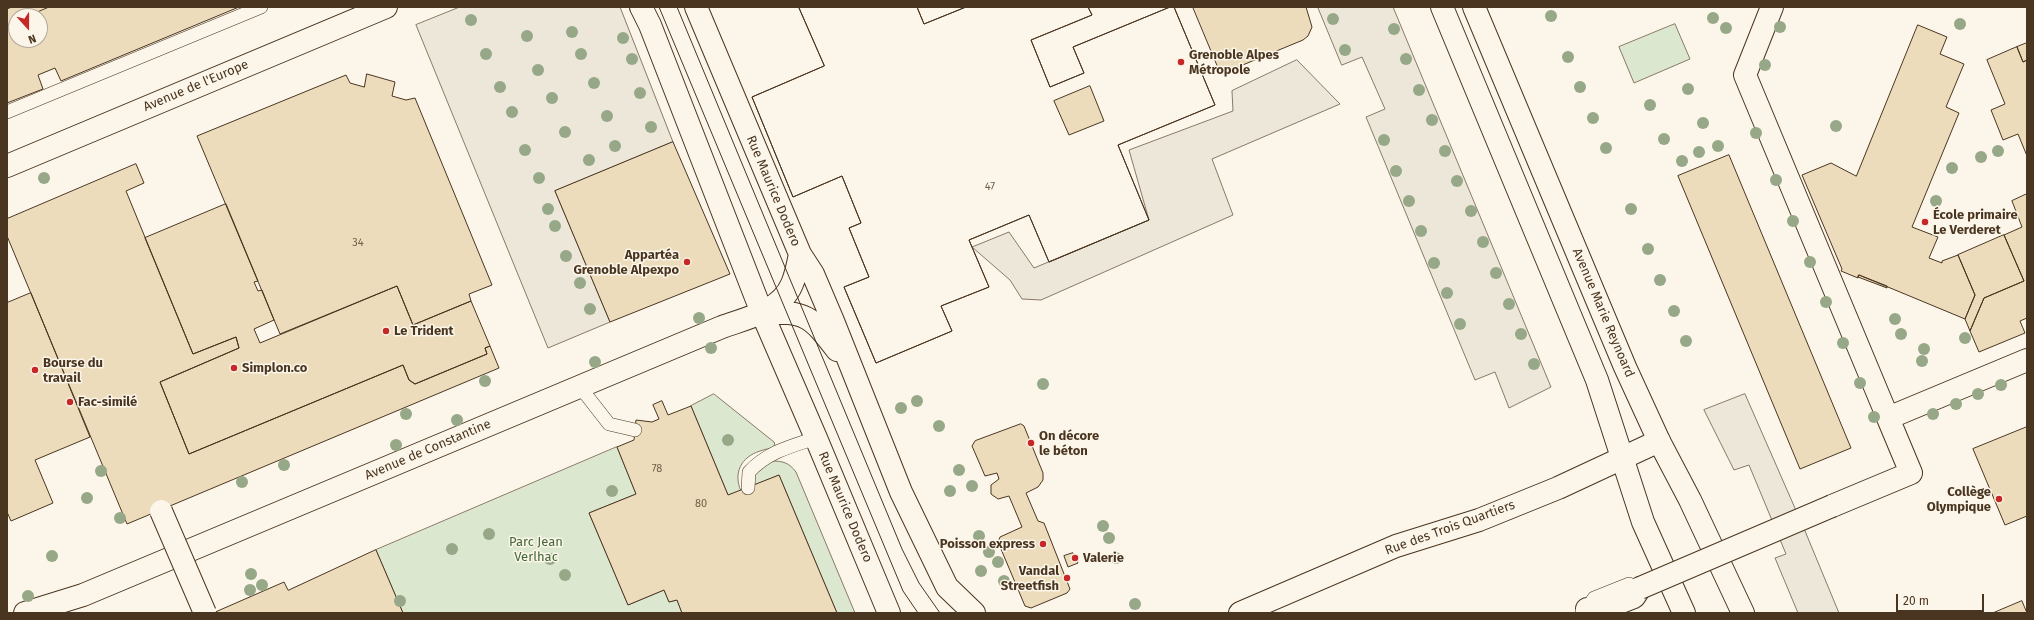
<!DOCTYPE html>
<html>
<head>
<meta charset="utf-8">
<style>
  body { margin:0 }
  #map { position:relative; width:2034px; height:620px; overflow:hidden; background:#fbf6e9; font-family:"Fira Sans",sans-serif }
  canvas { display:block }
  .frame { position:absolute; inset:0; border:8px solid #4a3520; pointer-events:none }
  .north { position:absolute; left:8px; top:8px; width:40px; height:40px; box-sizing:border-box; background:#fbf6e9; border:1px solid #b4a999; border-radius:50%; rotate:159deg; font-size:11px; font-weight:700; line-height:16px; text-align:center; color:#4a3520 }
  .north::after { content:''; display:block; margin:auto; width:14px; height:18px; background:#c62828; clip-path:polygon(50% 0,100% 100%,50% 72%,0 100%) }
  .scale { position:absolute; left:1896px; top:594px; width:88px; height:18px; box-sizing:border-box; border:2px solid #4a3520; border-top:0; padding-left:5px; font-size:12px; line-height:14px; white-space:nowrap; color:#4a3520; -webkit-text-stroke:3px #fbf6e9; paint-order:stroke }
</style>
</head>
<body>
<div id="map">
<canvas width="2034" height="620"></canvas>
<div class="frame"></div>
<div class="north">N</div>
<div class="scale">20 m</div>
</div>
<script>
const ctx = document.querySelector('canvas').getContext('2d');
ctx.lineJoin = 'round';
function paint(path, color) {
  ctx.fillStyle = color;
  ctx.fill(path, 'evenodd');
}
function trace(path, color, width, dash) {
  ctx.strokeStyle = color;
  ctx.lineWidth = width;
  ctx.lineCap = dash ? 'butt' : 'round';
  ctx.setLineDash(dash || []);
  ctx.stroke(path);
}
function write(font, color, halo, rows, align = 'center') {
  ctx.font = font + ' "Fira Sans",sans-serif';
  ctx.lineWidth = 3;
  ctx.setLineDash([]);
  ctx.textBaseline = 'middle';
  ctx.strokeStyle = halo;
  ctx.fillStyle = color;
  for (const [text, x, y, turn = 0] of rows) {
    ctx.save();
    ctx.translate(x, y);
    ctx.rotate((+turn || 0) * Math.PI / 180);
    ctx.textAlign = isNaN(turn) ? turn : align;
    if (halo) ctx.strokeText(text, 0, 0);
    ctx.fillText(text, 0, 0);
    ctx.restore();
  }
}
const green = new Path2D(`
  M1675 24 1690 59 1634 83 1619 47Z
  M714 394 774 442 775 445C771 449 765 449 760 451 741 457 733 473 741 491L728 495 691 406Z
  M617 447 636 494 589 513 628 605 664 590 669 602 677 600 682 613H403L376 550Z
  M772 461C784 461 789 463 796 472L855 613H837L779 475 755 485C750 473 763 467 772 461Z`);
const parking = new Path2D(`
  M460 7H620L673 142 555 191 610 322 548 348 416 25Z
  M1318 7H1393L1551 387 1509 408 1495 372 1475 380 1366 117 1385 109 1362 57 1342 65Z
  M1297 60 1340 104 1212 159 1233 215 1041 300 1022 299 1010 280 972 247 1009 232 1034 268 1149 220 1129 150 1233 111 1232 91Z
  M1745 394 1805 531 1839 613H1798L1775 558 1786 554 1749 465 1734 470 1704 410Z`);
const building = new Path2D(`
  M7 7H239L61 81 55 68 38 75 43 89 7 103ZM16 16H40V40H16Z
  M799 7H917L924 24 966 7H1088L1092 15 1031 40 1050 87 1084 73 1073 47 1170 7H1174L1215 105 1118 145 1149 220 1049 262 1029 215 969 240 989 287 941 306 952 331 876 363 844 287 869 277 849 228 861 223 842 176 793 197 752 97 824 66ZM1090 86 1104 121 1069 135 1054 101Z
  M799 7H917L924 24 966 7H1088L1092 15 1031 40 1050 87 1084 73 1073 47 1170 7H1174L1215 105 1118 145 1149 220 1049 262 1029 215 969 240 989 287 941 306 952 331 876 363 844 287 869 277 849 228 861 223 842 176 793 197 752 97 824 66Z
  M1193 7H1306L1312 27 1308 36 1303 40 1221 74Z
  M1918 25 1947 37 1940 54 1964 64 1946 107 1959 113 1912 227 1938 237 1929 258 1942 263V261L1958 255 1975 295 1965 319 1859 275 1858 278 1841 271 1842 269 1802 175 1831 163 1856 176Z
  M2027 43V60L2023 62 2017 47Z
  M2017 47 2023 62 2027 60V156L2018 134 2003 140 1991 110 2005 104 1987 60Z
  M367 74 395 82 392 96 406 100 415 98 492 285 469 294 471 301 413 325 397 286 280 334 197 136 346 75 350 83 364 87Z
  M673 142 730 274 610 322 555 191Z
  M1729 155 1851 448 1800 469 1678 176Z
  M136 164 144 183 126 191 193 354 236 337 239 348 160 382 189 454 403 365 409 380 415 384 487 354 485 348 490 346 499 368 127 524 7 236V219Z
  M2027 194V318L2020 321 2025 333 1979 352 1970 331 1984 298 2024 281 2004 235 2022 227 2012 201Z
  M226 204 258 281 254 282 258 291 262 290 274 320 254 329 260 343 397 286 413 325 471 301 490 346 485 348 487 354 415 384 409 380 403 365 189 454 160 382 239 348 236 337 193 354 145 238Z
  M2004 235 2024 281 1984 298 1970 331 1965 319 1975 295 1958 255Z
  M1859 275 1887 286V288L1858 277Z
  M31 293 90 437 35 460 53 503 11 521 7 512V303Z
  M662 401 668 415 691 406 728 495 779 475 837 613H682L677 600 669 602 664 590 628 605 589 513 636 494 617 447 634 440 636 420 652 422 659 419 653 405Z
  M1021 424 1024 426 1043 473V480L1038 487 1026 493 1038 521 1044 523 1070 589 1067 593 1031 608 1025 606 998 542 1000 537 1022 527 1009 496 998 499 991 494V485L999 479 997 473 985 476 972 446 975 441Z
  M2027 427V516L2005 525 1973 449Z
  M376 550 403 613H213L284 582 288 590Z
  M1073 553 1078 563 1068 567 1064 556Z
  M2022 601 2027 613H1993Z`);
const lane = new Path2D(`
  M7 112 261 7
  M580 387 609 424 635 430
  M748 488 749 472C767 452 792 446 816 438
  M1582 611 1587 609 1594 598 1629 584 1640 588`);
const street = new Path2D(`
  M641 7 650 25 762 313 816 438 889 613
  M696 7 800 254 813 274 833 321 901 492 947 587 974 613
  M1772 7 1745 75 1888 418
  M762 313C806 311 811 316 837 350
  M1832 506 1911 473 1888 418 2027 360
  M1587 609 1598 611 1634 597 1640 588
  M25 613 83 595 722 327C747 318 781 311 792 284 796 275 798 264 800 254
  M1240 613 1396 546 1479 520 1558 488 1659 441`);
const secondary = new Path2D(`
  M1442 7 1597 380 1643 522 1684 613
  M1474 7 1625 367 1659 441 1690 500 1743 613
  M7 166 386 7`);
const tram = new Path2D(`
  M659 7 903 591 918 613
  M677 7 902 549 919 583 940 613
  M7 9 12 7
  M28 16 49 7
  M7 25 16 21`);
const streetBridge = new Path2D(`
  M161 511 205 613
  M1640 588 1832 506`);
const trees = [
  [1551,16],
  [1713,18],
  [1333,19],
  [471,20],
  [1960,24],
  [1780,27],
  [1726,28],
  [1394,29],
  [572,32],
  [527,36],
  [623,38],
  [1345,50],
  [486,54],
  [581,54],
  [1568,57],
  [632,59],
  [1406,59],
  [1765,65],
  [538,70],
  [594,83],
  [500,87],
  [1580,87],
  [1688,89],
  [1419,90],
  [640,93],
  [552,98],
  [1650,105],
  [512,112],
  [607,116],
  [1593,118],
  [1432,120],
  [1703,123],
  [1836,126],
  [651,127],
  [565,132],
  [1756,133],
  [1664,139],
  [1384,140],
  [615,146],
  [1718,146],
  [1606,148],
  [525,150],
  [1445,151],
  [1998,151],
  [1699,152],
  [1981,157],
  [589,160],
  [1682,161],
  [1952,168],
  [1396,171],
  [44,178],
  [539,178],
  [1776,180],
  [1457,181],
  [1409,201],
  [1936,201],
  [548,209],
  [1631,209],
  [1471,211],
  [1793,221],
  [555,226],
  [1421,231],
  [1483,242],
  [1648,249],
  [566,256],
  [1810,262],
  [1434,263],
  [1496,273],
  [1660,280],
  [580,283],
  [1447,293],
  [1826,302],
  [1509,304],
  [590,309],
  [1674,311],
  [699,318],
  [1895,319],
  [1460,324],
  [1521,334],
  [1901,334],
  [1965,338],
  [1686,341],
  [1843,343],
  [711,348],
  [1924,349],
  [1922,361],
  [595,362],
  [1534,364],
  [485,381],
  [1860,383],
  [1043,384],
  [2001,385],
  [1978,394],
  [917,401],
  [1956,404],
  [901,408],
  [406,414],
  [1933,414],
  [1874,417],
  [457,420],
  [939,426],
  [728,440],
  [396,445],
  [284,465],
  [959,470],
  [101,471],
  [242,482],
  [972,486],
  [612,491],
  [950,491],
  [87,498],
  [120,518],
  [1103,526],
  [489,534],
  [979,536],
  [1109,538],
  [452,549],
  [989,552],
  [52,556],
  [1116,558],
  [550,559],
  [998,562],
  [981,571],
  [251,574],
  [565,575],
  [1004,581],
  [262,585],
  [250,590],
  [28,596],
  [400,601],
  [1135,604]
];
const markers = [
  [1181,62,4,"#c62828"],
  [1925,222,4,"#c62828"],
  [687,262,4,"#c62828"],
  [386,331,4,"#c62828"],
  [234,368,4,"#c62828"],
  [35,370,4,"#c62828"],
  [70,402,4,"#c62828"],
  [1031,443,4,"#c62828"],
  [1999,499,4,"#c62828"],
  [1043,544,4,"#c62828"],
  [1075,558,4,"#c62828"],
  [1067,578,4,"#c62828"]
];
const numberNames = [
  ["47",990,187],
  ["34",358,243],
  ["78",657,469],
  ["80",701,504]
];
const poiNames = [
  ["Grenoble Alpes",1189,55],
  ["Métropole",1189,70],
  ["École primaire",1933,215],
  ["Le Verderet",1933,230],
  ["Appartéa",679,255,"right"],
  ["Grenoble Alpexpo",679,270,"right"],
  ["Le Trident",394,331],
  ["Bourse du",43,363],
  ["travail",43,378],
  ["Simplon.co",242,368],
  ["Fac-similé",78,402],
  ["On décore",1039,436],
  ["le béton",1039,451],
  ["Collège",1991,492,"right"],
  ["Olympique",1991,507,"right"],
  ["Poisson express",1035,544,"right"],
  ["Valerie",1083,558],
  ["Vandal",1059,571,"right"],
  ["Streetfish",1059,586,"right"]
];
const streetNames = [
  ["Avenue de l'Europe",196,86,-23],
  ["Rue Maurice Dodero",773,191,67],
  ["Avenue Marie Reynoard",1603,313,67],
  ["Avenue de Constantine",428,450,-23],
  ["Rue Maurice Dodero",845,507,67],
  ["Rue des Trois Quartiers",1450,528,-20]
];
const parkNames = [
  ["Parc Jean",536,542],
  ["Verlhac",536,557]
];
paint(green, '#dce7d0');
trace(green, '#887966', 1);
paint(parking, '#ede7d9');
trace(parking, '#887966', 1);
paint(building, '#ecdcbc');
trace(building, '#4a3520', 1);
trace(lane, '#4a3520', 14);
trace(street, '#4a3520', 24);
trace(secondary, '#4a3520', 24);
trace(lane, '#fbf6e9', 13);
trace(street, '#fbf6e9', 22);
trace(secondary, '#fbf6e9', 22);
trace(tram, '#4a3520', 1);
trace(streetBridge, '#4a3520', 24, []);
trace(streetBridge, '#fbf6e9', 22);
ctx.fillStyle = '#96a887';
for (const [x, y] of trees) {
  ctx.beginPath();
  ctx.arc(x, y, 6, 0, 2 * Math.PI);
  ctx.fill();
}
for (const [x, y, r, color] of markers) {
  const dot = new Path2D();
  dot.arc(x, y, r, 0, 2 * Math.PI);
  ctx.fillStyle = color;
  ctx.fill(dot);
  trace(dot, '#fbf6e9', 1.5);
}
write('11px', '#725f47', null, numberNames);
write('bold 13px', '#4a3520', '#fbf6e9', poiNames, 'left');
write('13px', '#4a3520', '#fbf6e9', streetNames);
write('13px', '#436837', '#fbf6e9', parkNames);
</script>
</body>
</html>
